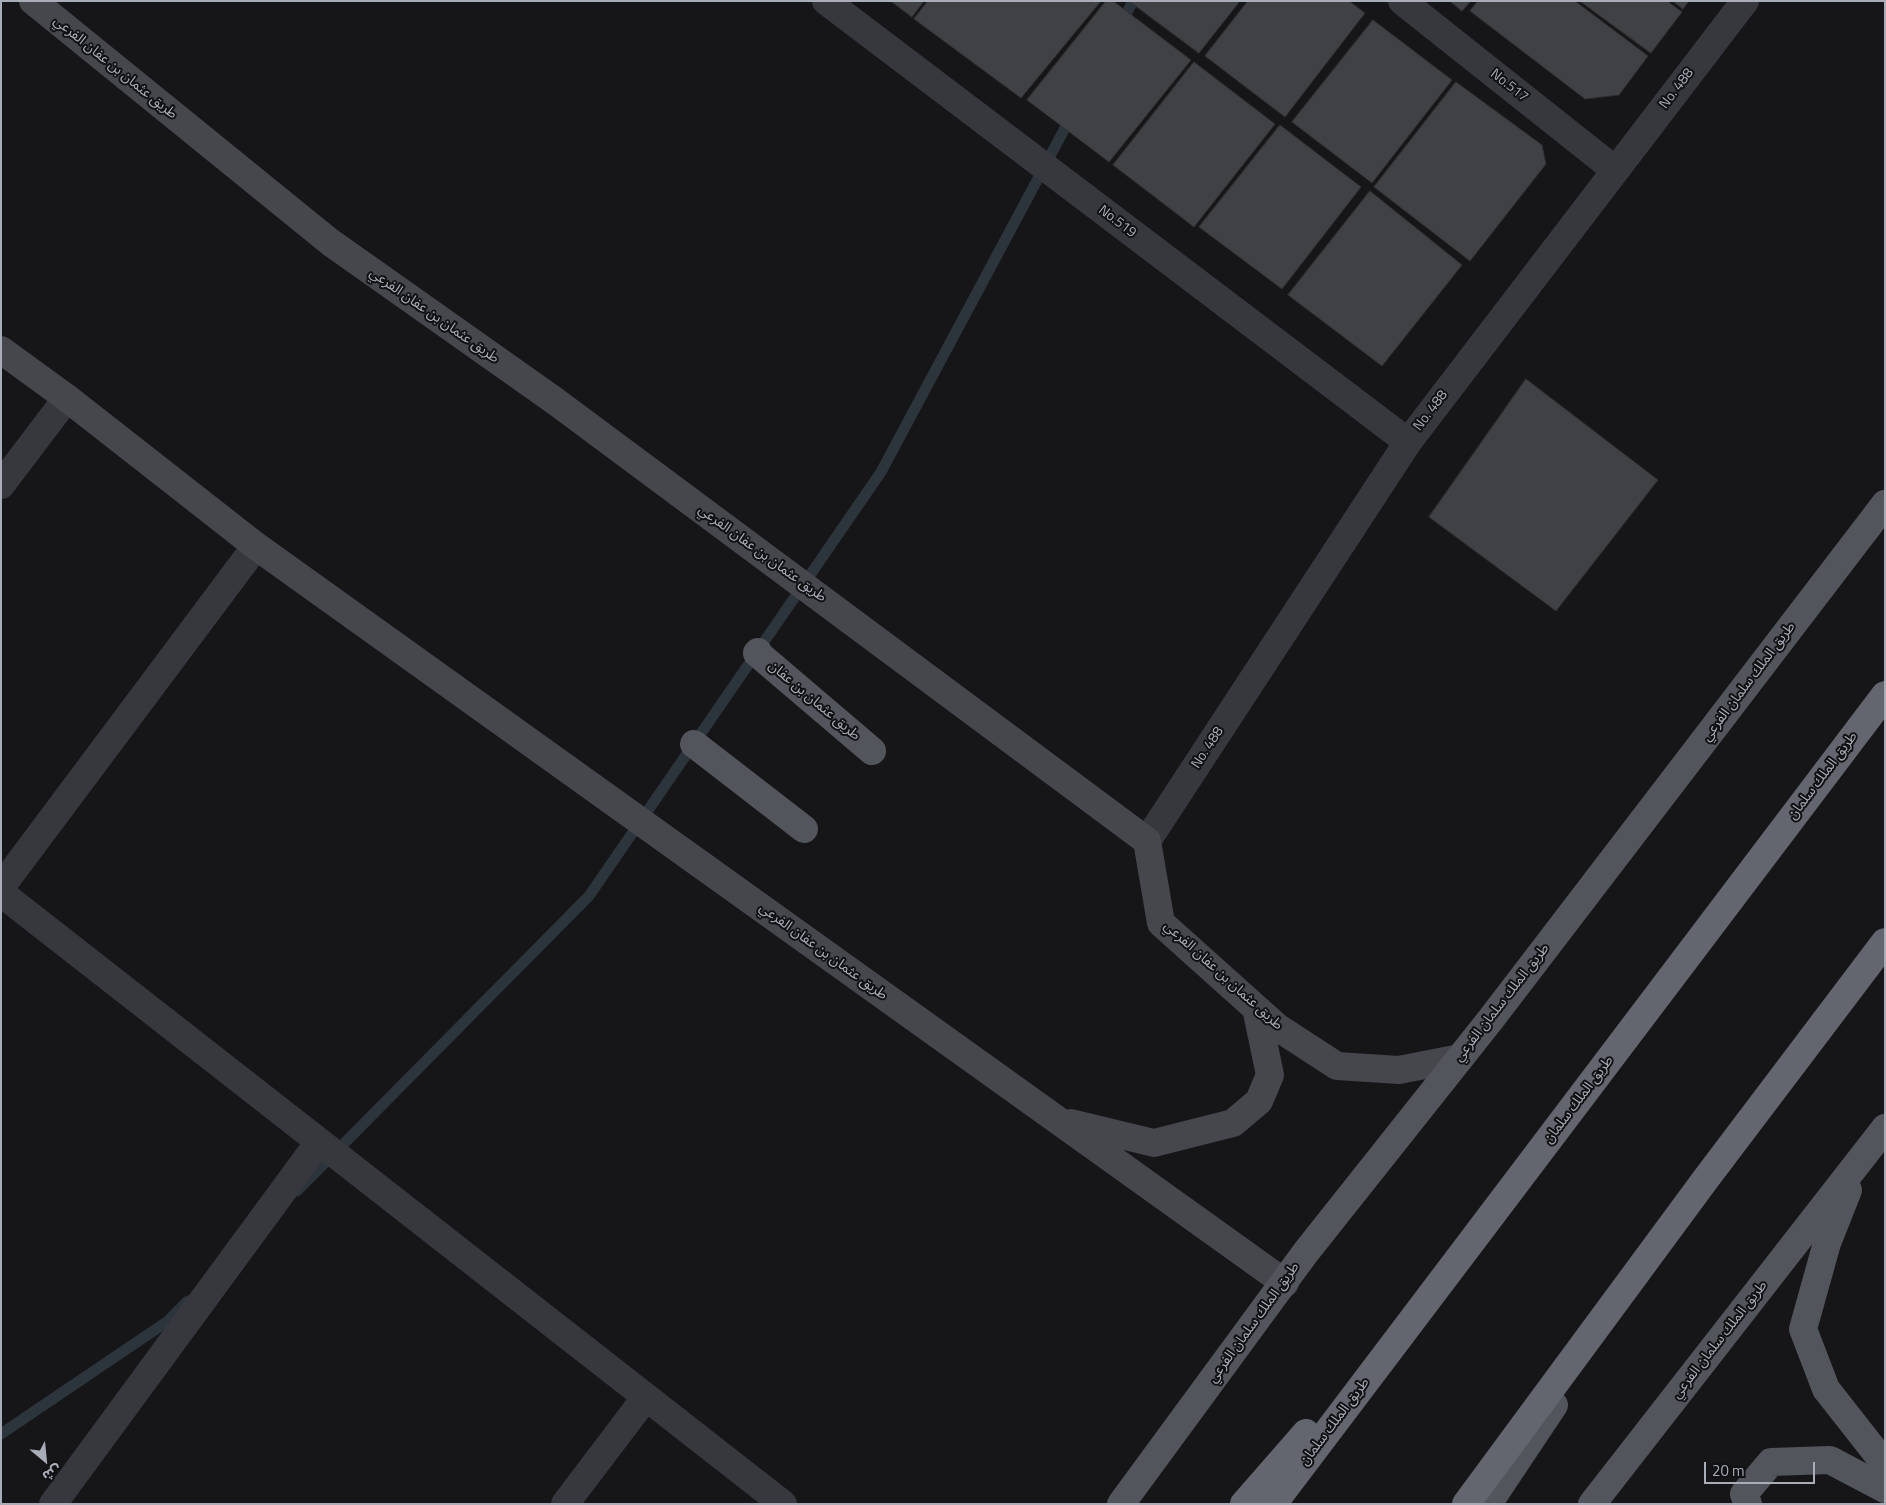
<!DOCTYPE html>
<html>
<head>
<meta charset="utf-8">
<style>
  body { margin:0 }
  #map { position:relative; width:1886px; height:1505px; overflow:hidden; background:#161618; font-family:"Titillium Web","Noto Sans Arabic",sans-serif }
  canvas { display:block }
  .frame { position:absolute; inset:0; border:2px solid #a8adb8; pointer-events:none }
  .north { position:absolute; left:20px; top:1435px; width:50px; height:50px; -webkit-text-stroke:4px #111113; paint-order:stroke; rotate:152deg; font-size:14px; font-weight:700; line-height:20px; text-align:center; color:#a8adb8 }
  .north::after { content:''; display:block; margin:auto; width:18px; height:22px; background:#a8adb8; clip-path:polygon(50% 0,100% 100%,50% 72%,0 100%) }
  .scale { position:absolute; left:1704px; top:1462px; width:111px; height:22px; box-sizing:border-box; border:2px solid #a8adb8; border-top:0; padding-left:6px; font-size:15px; line-height:18px; white-space:nowrap; color:#a8adb8; -webkit-text-stroke:4px #111113; paint-order:stroke }
</style>
</head>
<body>
<div id="map">
<canvas width="1886" height="1505"></canvas>
<div class="frame"></div>
<div class="north">ش</div>
<div class="scale">20 m</div>
</div>
<script>
const ctx = document.querySelector('canvas').getContext('2d');
ctx.lineJoin = 'round';
function trace(path, color, width, dash) {
  ctx.strokeStyle = color;
  ctx.lineWidth = width;
  ctx.lineCap = dash ? 'butt' : 'round';
  ctx.setLineDash(dash || []);
  ctx.stroke(path);
}
function paint(path, color) {
  ctx.fillStyle = color;
  ctx.fill(path, 'evenodd');
}
function write(font, color, halo, rows, align = 'center') {
  ctx.font = font + ' "Titillium Web","Noto Sans Arabic",sans-serif';
  ctx.lineWidth = 4;
  ctx.setLineDash([]);
  ctx.textBaseline = 'middle';
  ctx.strokeStyle = halo;
  ctx.fillStyle = color;
  for (const [text, x, y, turn = 0] of rows) {
    ctx.save();
    ctx.translate(x, y);
    ctx.rotate((+turn || 0) * Math.PI / 180);
    ctx.textAlign = isNaN(turn) ? turn : align;
    if (halo) ctx.strokeText(text, 0, 0);
    ctx.fillText(text, 0, 0);
    ctx.restore();
  }
}
const stream = new Path2D(`
  M1121 24 1133 1
  M297 1191 589 896 881 472 1072 115
  M1 1434 168 1321 188 1301`);
const building = new Path2D(`
  M891 1H924L912 17Z
  M928 1H1101L1021 98 914 19Z
  M1106 1H1113L1191 60 1109 162 1027 100Z
  M1129 1H1240L1199 53Z
  M1248 1H1349L1365 13 1285 117 1205 56Z
  M1450 1H1471L1462 11Z
  M1478 1H1575L1648 56 1619 95 1585 99 1470 11Z
  M1580 1H1667L1682 12 1651 53Z
  M1673 1H1689L1683 9Z
  M1373 20 1452 80 1372 183 1292 122Z
  M1194 62 1275 124 1194 227 1113 165Z
  M1456 82 1542 145 1546 164 1470 261 1374 187Z
  M1280 125 1361 187 1282 289 1199 227Z
  M1370 191 1462 265 1382 366 1288 295Z
  M1526 379 1658 480 1556 611 1429 517Z`);
const street = new Path2D(`
  M826 1 1408 442
  M1402 1 1615 170
  M1 485 67 398
  M1147 841 1408 442 1745 1
  M1 887 256 546
  M1 893 783 1504
  M53 1504 319 1142
  M565 1504 646 1397`);
const secondary = new Path2D(`
  M33 1 330 242 555 401 1147 841 1161 923 1277 1027 1337 1066 1399 1070 1460 1058
  M1 350 67 398 256 546 1285 1283
  M1071 1123 1154 1143 1233 1123 1259 1101 1270 1075 1256 1008`);
const primary = new Path2D(`
  M758 652 757 653 872 751
  M694 744 804 829
  M1848 1190 1827 1243 1803 1329 1826 1389 1885 1464
  M1121 1504 1306 1252 1491 1019 1885 504
  M1488 1504 1554 1405
  M1592 1504 1885 1128
  M1748 1504 1744 1494 1771 1462 1830 1460 1885 1489`);
const highway = new Path2D(`
  M1244 1504 1306 1433
  M1273 1504 1885 695
  M1466 1504 1705 1180 1885 942`);
const streetNames = [
  ["طريق عثمان بن عفان الفرعي",115,68,39],
  ["No.517",1509,86,38],
  ["No. 488",1677,89,-53],
  ["No.519",1117,222,37],
  ["طريق عثمان بن عفان الفرعي",434,316,35],
  ["No. 488",1431,411,-53],
  ["طريق عثمان بن عفان الفرعي",762,554,36],
  ["طريق الملك سلمان الفرعي",1749,682,-53],
  ["طريق عثمان بن عفان",814,701,40],
  ["No. 488",1208,748,-57],
  ["طريق الملك سلمان",1823,776,-53],
  ["طريق عثمان بن عفان الفرعي",823,952,36],
  ["طريق عثمان بن عفان الفرعي",1223,976,42],
  ["طريق الملك سلمان الفرعي",1502,1003,-52],
  ["طريق الملك سلمان",1579,1100,-53],
  ["طريق الملك سلمان الفرعي",1254,1323,-54],
  ["طريق الملك سلمان الفرعي",1720,1340,-52],
  ["طريق الملك سلمان",1335,1422,-53]
];
trace(stream, '#2c353c', 11);
paint(building, '#404145');
trace(building, '#303034', 1);
trace(street, '#37383d', 28);
trace(secondary, '#45474d', 28);
trace(primary, '#53555c', 28);
trace(highway, '#63666e', 28);
write('14px', '#a8adb8', '#111113', streetNames);
</script>
</body>
</html>
